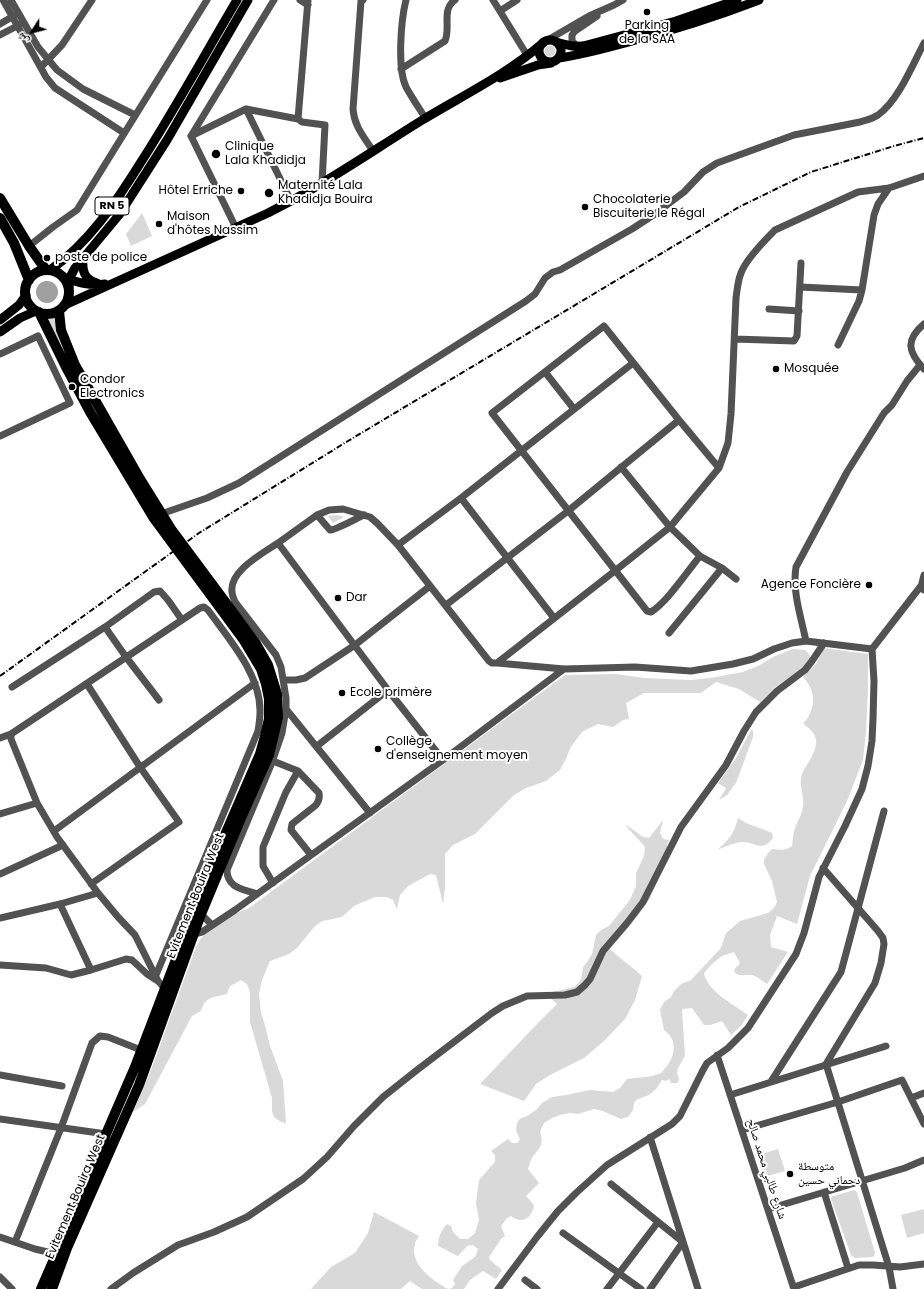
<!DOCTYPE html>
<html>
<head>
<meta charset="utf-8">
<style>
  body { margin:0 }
  #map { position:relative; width:924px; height:1289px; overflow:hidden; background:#fff; font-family:Poppins,"Noto Naskh Arabic",sans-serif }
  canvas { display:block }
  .north { position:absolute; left:12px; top:12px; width:40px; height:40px; -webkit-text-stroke:3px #fff; paint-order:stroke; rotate:234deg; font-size:11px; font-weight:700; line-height:16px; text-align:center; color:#000 }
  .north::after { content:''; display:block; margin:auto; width:14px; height:18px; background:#000; clip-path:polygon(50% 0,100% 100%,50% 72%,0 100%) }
</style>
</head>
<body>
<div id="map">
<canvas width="924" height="1289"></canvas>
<div class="north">ش</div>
</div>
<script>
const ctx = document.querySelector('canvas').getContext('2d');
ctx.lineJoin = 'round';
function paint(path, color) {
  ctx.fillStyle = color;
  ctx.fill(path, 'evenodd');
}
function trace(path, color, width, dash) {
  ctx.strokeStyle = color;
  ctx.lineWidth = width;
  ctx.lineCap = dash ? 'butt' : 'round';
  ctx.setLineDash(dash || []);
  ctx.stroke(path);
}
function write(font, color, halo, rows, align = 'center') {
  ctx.font = font + ' Poppins,"Noto Naskh Arabic",sans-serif';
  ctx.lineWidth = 4;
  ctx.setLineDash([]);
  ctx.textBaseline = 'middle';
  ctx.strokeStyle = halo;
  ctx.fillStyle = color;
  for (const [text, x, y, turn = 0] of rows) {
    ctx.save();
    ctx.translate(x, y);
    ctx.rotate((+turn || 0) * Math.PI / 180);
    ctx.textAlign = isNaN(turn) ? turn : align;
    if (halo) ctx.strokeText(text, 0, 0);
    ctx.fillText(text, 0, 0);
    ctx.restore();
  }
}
const green = new Path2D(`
  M544.5 51a5.5 5.5 0 1 1 11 0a5.5 5.5 0 1 1-11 0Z
  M142 213 152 236 131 246 126 234Z
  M56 317V329L60 344 47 320Z
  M337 515 344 517 333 523 328 516Z
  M824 648 868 654V687L866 733 863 760 847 801 810 876 797 924 777 916 770 935 771 947 788 952 767 984C762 981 757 976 752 975 745 974 740 977 735 973L734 970 740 963 734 952 722 956 713 963 704 973C706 990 734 1005 748 1015L741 1026 731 1035 722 1021 710 1025H704L692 1008 682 1009 685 1056 678 1068 677 1073 679 1080 677 1083H671L669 1079 666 1081 662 1080 656 1089 649 1095 636 1100 634 1103 633 1110 628 1117 621 1119 603 1111 594 1109 578 1114 570 1113 560 1115 552 1118 544 1123 540 1132C545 1147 538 1148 531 1160 530 1162 529 1166 528 1169L539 1183 526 1196 534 1205C532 1218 522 1225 511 1216L507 1218 501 1226 505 1236 501 1239 489 1257 490 1260 502 1270 496 1279 483 1271 470 1280 464 1289H422L410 1281 401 1289H311L331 1267 355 1253 368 1233 374 1212 419 1236C417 1239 415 1242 415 1244 409 1264 433 1281 448 1289L452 1288 455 1284 453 1280 462 1266 475 1257 478 1249 473 1245 467 1246 458 1256 438 1246C438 1238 441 1230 447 1224L451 1226 453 1232 460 1239H468L475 1233 479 1220 476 1203 479 1180 495 1162V1155L491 1151 508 1139 512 1143H517L520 1140 516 1130 517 1123 520 1119 527 1116 536 1110 542 1103 552 1097 566 1095 590 1090 613 1092 620 1088 627 1079C638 1077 651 1078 661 1073 663 1071 665 1068 667 1066 676 1054 677 1039 664 1030L660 1010 664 1002 671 997 674 991 681 984 691 980 721 948 726 933 740 921 768 913 774 908 777 902 772 881 764 864V860L768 853 772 849C780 850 785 851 792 846 793 840 793 833 795 828 798 821 802 814 803 807 805 796 798 785 802 774 806 765 818 750 816 740 815 732 808 728 803 723 809 720 814 705 813 698 813 691 808 682 803 677L816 664Z
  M793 649 805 650 809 654 811 659 803 668 774 688 760 702 739 689 716 682 701 693H644L626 703 629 719 623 720 613 727 598 724 582 732 570 748 566 759 560 770 546 781 526 788 514 795 475 834 453 845 445 854V888L443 904 436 875 430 874 408 886 400 895 397 909 393 900 387 897H375L363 902 354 906 342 917 322 921 314 927 297 948 289 954 270 961 262 980 259 994 261 1013 265 1025 270 1046 283 1081 286 1123 281 1122 274 1117 272 1111V1098L250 1022V992L247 984 241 980 230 986 227 994C214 998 206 995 201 1011L192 1016 145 1104 133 1112 151 1070 197 944C201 939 205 933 209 929 220 919 236 913 249 908L565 675 616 674 644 678 690 680 711 678 743 672 758 666 775 656Z
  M751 730H753V737L736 783 727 795 719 800 726 788 718 783 736 758Z
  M738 818C749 826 760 827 772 833L773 838C761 853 757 842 742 842 733 843 724 847 717 850 729 840 734 834 738 818Z
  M663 820 660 833 663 839 669 840 667 845 668 859 649 900 637 917 610 949C620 959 632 966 642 976L635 1000 625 1019 604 1041 584 1058 550 1075 536 1084 524 1101 480 1084 536 1025 557 1004 550 998 553 992 574 987 581 980 583 967 587 962 592 954 596 935 601 930 609 926 630 900 636 886V873L644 856 645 847C639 839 631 833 625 824L643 837 649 838Z
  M778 1149 785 1171 764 1177 758 1155Z
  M854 1190 857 1192 875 1253 874 1256 872 1257 855 1258 851 1255 831 1199 832 1196H834Z
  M924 1209V1233L907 1238 901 1215Z`);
const water = new Path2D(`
  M36 292a11 11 0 1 1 22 0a11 11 0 1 1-22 0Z`);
const minor = new Path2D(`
  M3 0 46 77 55 88 124 133
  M11 0 38 47 57 70 83 89 135 115
  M300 0 308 5
  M308 0 298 119 302 122 325 125 322 183
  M363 0 361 1 353 109C354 126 364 137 373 151
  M406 0C401 20 397 68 406 87 412 98 419 108 426 119
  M493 0 527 55
  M500 11 517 0
  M0 24 15 15
  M0 35 21 24
  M546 41 589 16 614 5 623 0
  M580 46 576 45 572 41V35L575 31 597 16
  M41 67 62 45 92 0
  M401 69 445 41C451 28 441 9 455 0
  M246 109 298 119
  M191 136 274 0
  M236 228 191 136 246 109 291 201
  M29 246 53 227 77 210 104 166 207 0
  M800 287 862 290
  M769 309 799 311
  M924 324C905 340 908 352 924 369
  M735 339 794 341 797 336 801 263
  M838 345 859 301 862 290 874 215 878 204 889 188
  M0 354 38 336 70 403 0 436
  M545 372 574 409
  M621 467 670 527 700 556 722 568 736 579
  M461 498 554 618
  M158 515 207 498 239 483 526 301 535 294 545 278 553 272 560 270 632 229 655 214 684 192 703 172 717 163 794 135 860 122C866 120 872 119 878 115 898 101 912 66 924 43
  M317 515 330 530C336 530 357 518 364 515
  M398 545 461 498 633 363
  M700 556C687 572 667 602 651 612L647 611 492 413 604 326 679 420 719 468
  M924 575 922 583 924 590
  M446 605 568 511 679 420
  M105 627 126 657 159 700
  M669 633 722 568
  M806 641C801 617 792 591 796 567L847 472 884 413 892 405 907 381 920 365
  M497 663 564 669 635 667 691 671 733 664 753 659 774 649 792 643 806 641 872 649 924 582
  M284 680H296L305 678 355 645 430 586
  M87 684 140 767 179 822 91 884
  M12 687 105 627 154 592 160 591 168 600 182 620
  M388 690 278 543 317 515 329 510 343 509 370 517 377 523 398 545 489 661 492 663H497L616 570 670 527 719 468 728 443 731 414 736 298C737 290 738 280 741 273 746 259 765 240 775 230L858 192 889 188 924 176
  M286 709 370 813
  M0 738 11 734
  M317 746 388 690 443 760
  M273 761 298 771 319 793C320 798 319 801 316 805L292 824 291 830 311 855
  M0 814 37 803
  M54 831 255 683
  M823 868 878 931 883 938 884 944 881 963 875 983 826 1064 889 1267 893 1289
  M0 874 63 845
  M273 883 263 866V847L286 792 298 771
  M257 894C243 889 227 888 227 870L271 765 282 733 286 709V698L281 667 276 655 235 602C234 599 232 595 232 592 229 571 263 553 278 543
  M60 904 91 970
  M197 912 201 914 212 925
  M0 918 60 904 98 893
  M190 933 194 934 202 932 235 910 443 760 564 669
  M0 965 46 968 71 975 91 970 126 959 132 960 147 974 158 981
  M156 975 258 731C259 725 260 718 260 712 261 675 229 639 208 610L204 607 200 608 11 734V739L37 803 57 837 98 893 118 917 135 935 158 981 167 991
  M717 1055 794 1289
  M0 1075 62 1086
  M772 1080 841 972 884 811
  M730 1095 886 1046
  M911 1098 924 1093
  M0 1119 106 1134
  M742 1130 838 1102 902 1080 924 1124
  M650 1137 698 1289
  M611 1184 683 1242 650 1289
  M824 1192 848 1268
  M768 1209 905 1168 924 1160
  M563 1233 641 1289
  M0 1237 35 1249 56 1254
  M15 1242 61 1128 92 1043 100 1036 108 1037 141 1050
  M0 1277 12 1289
  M525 1280 537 1289
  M794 1287 859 1265H873L900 1267 924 1264
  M111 1289 133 1273 178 1245 214 1232 247 1217 303 1179 327 1157 354 1126 383 1097 417 1070 492 1013 503 1006 527 996 565 995 577 992 585 985 590 979 603 951 627 923 643 902 681 827 726 765 744 731 756 712 777 691 805 670 812 661 824 643
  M498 1289 537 1237 558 1211 576 1193 607 1165 672 1124 680 1116 703 1070 707 1063 728 1048 748 1028 796 954 804 933 819 877 845 826 862 789 868 766 872 741 873 719 874 681 872 649
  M607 1289 658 1222`);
const major = new Path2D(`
  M539 51a11 11 0 1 1 22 0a11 11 0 1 1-22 0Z
  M556 42C566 45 576 48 587 45L676 21 737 0
  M559 58C581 55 603 49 625 43 670 31 715 17 759 0
  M500 78 538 65 551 63
  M83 259C82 271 84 279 97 283
  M50 270C89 243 116 202 141 162 175 109 205 54 237 0
  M65 278C80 283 89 286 105 284
  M69 287V279L75 268 119 215 167 140 248 0
  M65 305 268 213 291 201C337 176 380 146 424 119 464 95 507 74 543 43
  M0 320 19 305 26 295
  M0 332 20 318 36 311`);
const highway = new Path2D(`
  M0 198 29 246 46 270
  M0 218 14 243 29 280
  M25 292a22 22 0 1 1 44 0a22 22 0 1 1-44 0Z
  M39 312 67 369 90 412 153 517 243 639 261 669 266 684 269 699V719L265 736 260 754 212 865 135 1067 106 1134 95 1165 41 1289
  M52 1289 67 1248 139 1085 201 914 241 818 269 755 278 717 277 694 268 665 255 642 171 529 140 479 75 365 61 330 59 311`);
const rail = new Path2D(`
  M0 676 199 533 348 441 739 207 811 172 894 146 924 138`);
const markers = [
  [647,12,4,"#000"],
  [216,154,5,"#000"],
  [241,191,4,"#000"],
  [269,193,5,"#000"],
  [585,207,4,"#000"],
  [159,224,4,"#000"],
  [47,258,4,"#000"],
  [776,369,4,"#000"],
  [72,387,4,"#000"],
  [869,585,4,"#000"],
  [338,598,4,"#000"],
  [342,693,4,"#000"],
  [378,749,4,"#000"],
  [790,1174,4,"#000"]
];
const shields = [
  [112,206,34]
];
const shieldNames = [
  ["RN 5",112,206]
];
const poiNames = [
  ["Parking",647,26,"center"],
  ["de la SAA",647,40,"center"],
  ["Clinique",225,147],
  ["Lala Khadidja",225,161],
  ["Maternité Lala",278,186],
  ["Khadidja Bouira",278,200],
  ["Hôtel Erriche",233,191,"right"],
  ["Chocolaterie",593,200],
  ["Biscuiterie le Régal",593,214],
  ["Maison",167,217],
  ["d'hôtes Nassim",167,231],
  ["poste de police",55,258],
  ["Mosquée",784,369],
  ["Condor",80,380],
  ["Electronics",80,394],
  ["Agence Foncière",861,585,"right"],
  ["Dar",346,598],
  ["Ecole primère",350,693],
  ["Collège",386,742],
  ["d'enseignement moyen",386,756],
  ["متوسطة",798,1167],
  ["دحماني حسين",798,1181]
];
const streetNames = [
  ["Evitement Bouira West",196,896,-68],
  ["شارع طالبي محمد صالح",766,1169,72],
  ["Evitement Bouira West",76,1197,-67]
];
paint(green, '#d9d9d9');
paint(water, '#a0a0a0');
trace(minor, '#525252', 7);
trace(major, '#000', 9);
trace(highway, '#000', 10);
trace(rail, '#000', 2, [6, 2, 1, 2]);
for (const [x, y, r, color] of markers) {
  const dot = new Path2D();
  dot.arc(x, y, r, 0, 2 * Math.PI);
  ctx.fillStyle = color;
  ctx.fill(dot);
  trace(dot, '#fff', 1.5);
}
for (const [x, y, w] of shields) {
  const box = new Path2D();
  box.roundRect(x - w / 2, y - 9, w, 18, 3);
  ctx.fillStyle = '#fff';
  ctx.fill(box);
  trace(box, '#000', 1);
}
write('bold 11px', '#000', null, shieldNames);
write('12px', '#000', '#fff', poiNames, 'left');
write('12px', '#000', '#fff', streetNames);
</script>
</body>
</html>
